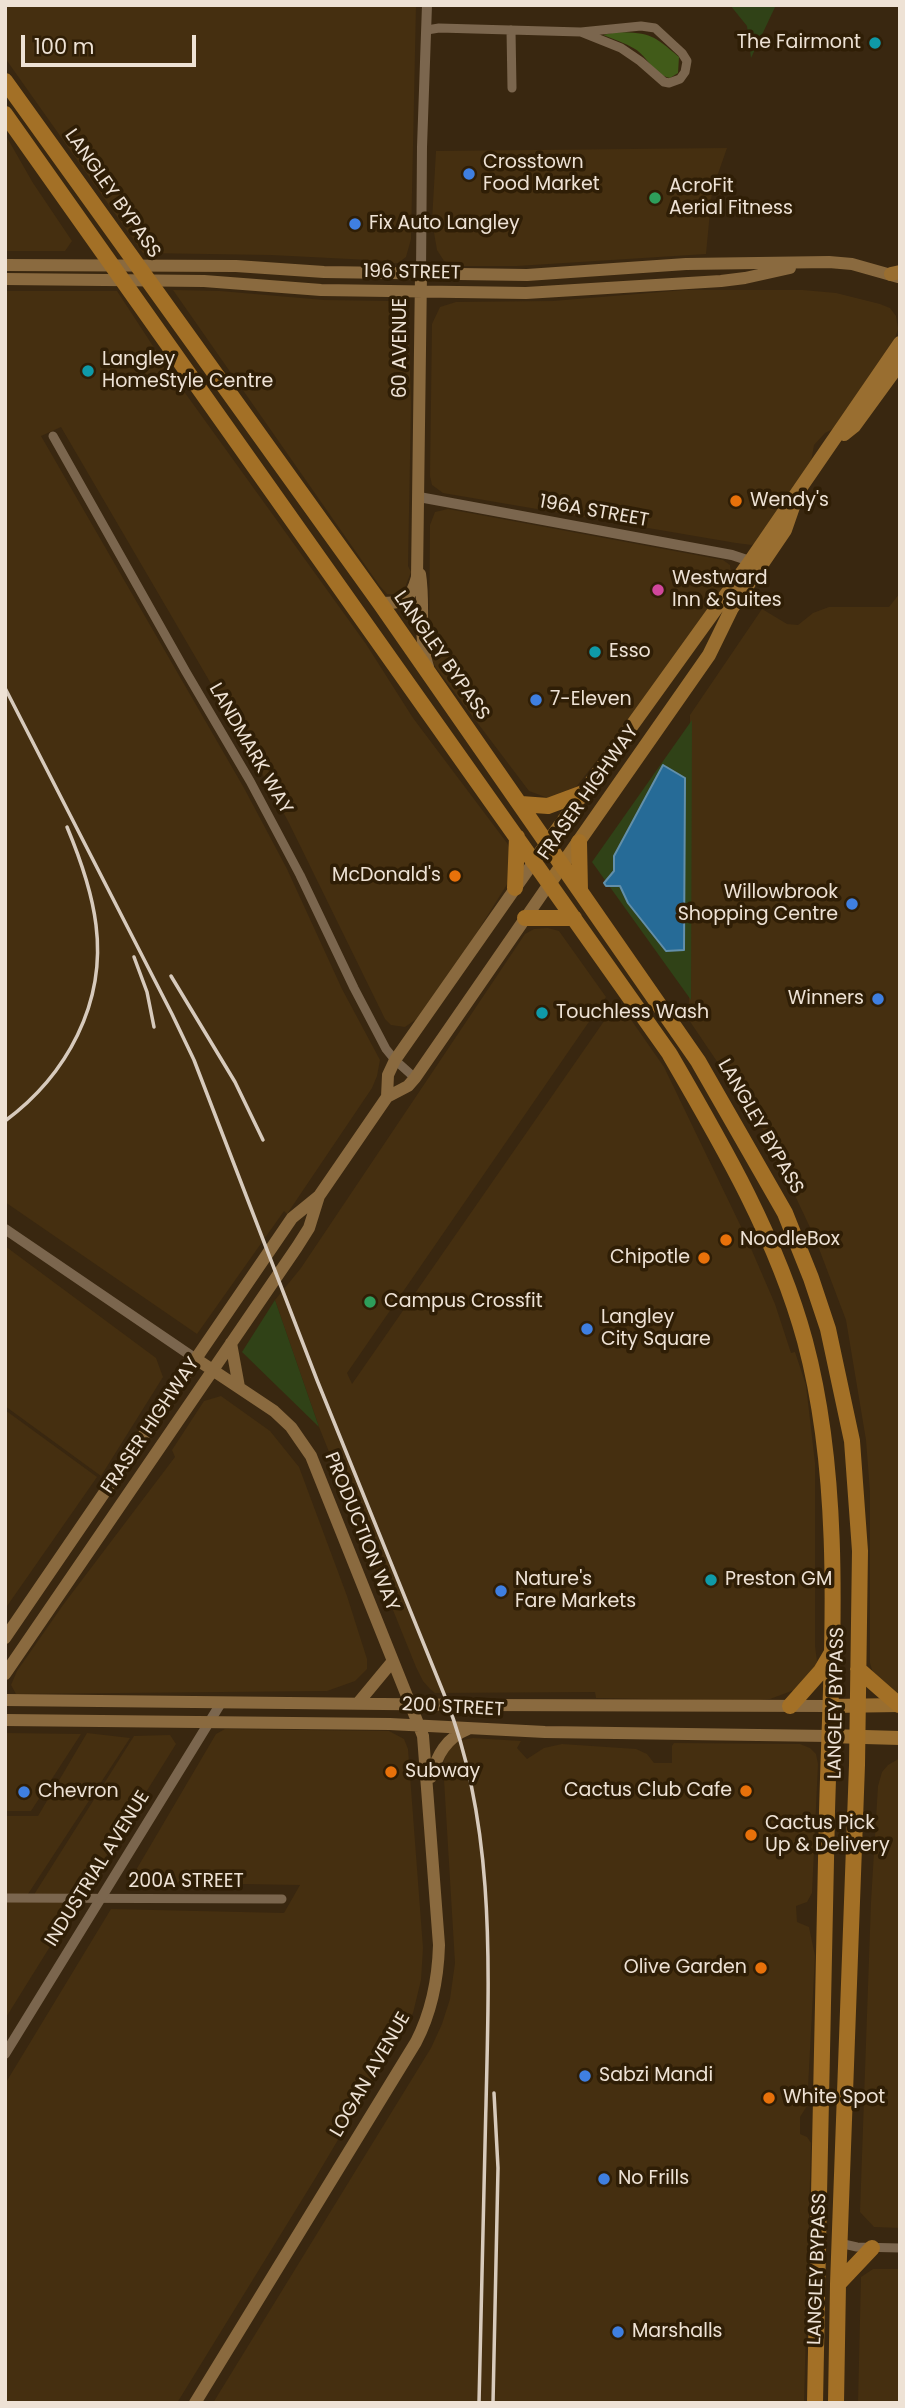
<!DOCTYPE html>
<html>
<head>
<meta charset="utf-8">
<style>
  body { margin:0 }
  #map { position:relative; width:905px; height:2408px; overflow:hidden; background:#392710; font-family:Poppins,sans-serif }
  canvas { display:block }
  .frame { position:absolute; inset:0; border:7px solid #eee2d5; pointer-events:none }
  .scale { position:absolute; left:21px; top:35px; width:175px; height:32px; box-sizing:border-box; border:4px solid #eee2d5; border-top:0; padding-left:9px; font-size:21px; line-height:24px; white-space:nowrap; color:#eee2d5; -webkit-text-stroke:5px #2f1e06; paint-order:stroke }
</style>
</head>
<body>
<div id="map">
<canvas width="905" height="2408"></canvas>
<div class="frame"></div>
<div class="scale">100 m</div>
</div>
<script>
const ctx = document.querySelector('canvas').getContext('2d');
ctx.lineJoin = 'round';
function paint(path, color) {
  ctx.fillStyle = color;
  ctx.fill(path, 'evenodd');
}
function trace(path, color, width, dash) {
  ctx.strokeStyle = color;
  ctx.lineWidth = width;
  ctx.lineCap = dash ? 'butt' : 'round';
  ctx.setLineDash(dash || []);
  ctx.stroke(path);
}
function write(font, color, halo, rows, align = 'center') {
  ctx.font = font + ' Poppins,sans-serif';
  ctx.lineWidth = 7;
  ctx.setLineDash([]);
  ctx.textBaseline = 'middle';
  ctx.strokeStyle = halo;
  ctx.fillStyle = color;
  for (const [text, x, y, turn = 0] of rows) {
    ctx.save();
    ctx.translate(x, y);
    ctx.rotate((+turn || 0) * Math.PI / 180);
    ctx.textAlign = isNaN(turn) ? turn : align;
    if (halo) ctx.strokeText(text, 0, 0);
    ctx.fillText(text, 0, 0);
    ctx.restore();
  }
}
const built = new Path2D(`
  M5 5H416L411 239 406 257 398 263 389 264V261L271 255 143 253 5 58Z
  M5 134 33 183 72 241 65 251H5Z
  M727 148 712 191 706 254 517 266H454L444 261 437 250 432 221 436 151Z
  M173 290 220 291 324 300 389 301 402 310 409 340 411 405 408 566 411 572 404 590 397 594H387L379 585Z
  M685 290H803L836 293 880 304 890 308 896 316 898 329 895 338 833 429 825 433 814 445 811 462 755 543 752 545 736 543 443 493 432 485 430 476 432 324 440 307 456 302 553 301Z
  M5 291H117L170 372 366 644 413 718 507 843 511 851V878L466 950 418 1018 405 1027 391 1025 385 1019 288 821 241 735 61 427 41 436 244 788 287 869 342 989 380 1060 377 1076 372 1088 287 1214 284 1211 197 1334 5 1202Z
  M448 509 723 560 730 565 731 576 673 663 573 791 548 798 529 791 436 668 431 658 429 640 430 525 435 512Z
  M900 593V1695L889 1691 874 1676 870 1663V1492L866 1440 846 1320 815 1238 766 1134 689 1020 690 715 762 609 787 624 798 625 813 613 829 607H889Z
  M548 928 559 931 606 997 347 1373 352 1384 618 1001 664 1067 746 1237 775 1304 791 1353 795 1352 806 1385 815 1463V1646L817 1661 815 1668 797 1689 770 1699 752 1701 596 1698 595 1692 435 1693 430 1689 423 1681 416 1667 319 1427 275 1300 301 1268 525 934 534 929Z
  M5 1246 156 1358 163 1377 101 1476 5 1406Z
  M221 1396 270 1431 299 1467 347 1596 367 1659V1669L355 1681 327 1691 16 1694 11 1685 17 1671 63 1605 175 1457 172 1450 204 1401Z
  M5 1410 97 1477 5 1609Z
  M225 1729 389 1731 404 1739 408 1749 423 1948 421 1980 413 2013 316 2177 177 2403H5V2084L111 1909 284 1913 300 1885 129 1882 216 1734Z
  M5 1733 81 1734 31 1811H5Z
  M87 1733 130 1738 28 1894H5V1816H38Z
  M170 1735 176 1744 5 2019V1902L30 1901 134 1736Z
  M473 1738 521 1741 517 1748 527 1759 544 1748 562 1744 636 1749 647 1754 654 1763H672V1746L674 1743 800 1744 810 1748 816 1754 818 1764 812 1893 807 1902 796 1906 797 1922 809 1927 815 1956 807 2106 800 2117V2134L807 2137 811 2143 804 2403H213L431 2048 442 2024 450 1999 455 1963 443 1763 448 1750 457 1741Z
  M900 1758V2228L874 2227 860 2212 871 1902 878 1786 882 1772 888 1765Z
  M873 2269H900V2403H858L861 2277Z`);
const green = new Path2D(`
  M730 5H776L751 58 747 26Z
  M692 720 691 1000 592 862Z
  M275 1300 319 1427 242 1352Z`);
const forest = new Path2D(`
  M617 32C652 33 653 35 679 57L678 73 670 78C654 75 648 57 635 49 625 43 613 39 603 35Z`);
const water = new Path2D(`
  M663 765 685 778 684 950 666 951 628 903 620 886H606L604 883 614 871V856Z`);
const minor = new Path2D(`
  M427 30 439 28 581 32 641 26 655 28 682 53 687 61 685 72 680 79 669 83 664 82 640 61 621 48 581 32
  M511 30 512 88
  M53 436 186 672 250 781 300 875 354 988 386 1049 395 1060 415 1078
  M5 1898 282 1899
  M839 2243 857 2247 900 2248`);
const tertiary = new Path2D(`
  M421 274 422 147 427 5
  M419 497 732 555 756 563
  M5 1229 196 1359
  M5 2054 221 1703`);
const secondary = new Path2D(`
  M5 265 236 266 324 272 527 275 686 264 829 262 852 264 898 277
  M5 279 204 281 321 290 526 293 721 281 745 278 790 268
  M420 574C425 605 418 637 428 667
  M380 603C404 603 410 602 417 577L421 274
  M387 1097 388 1075 395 1060 533 863
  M231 1343 239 1387
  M5 1638 292 1218 319 1196 387 1097 408 1086 415 1078 549 884
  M5 1674 297 1247 309 1228 319 1196
  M5 1700 477 1705 830 1706
  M358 1703 392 1662
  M5 1720 390 1724 545 1732 829 1736
  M431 1777C437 1755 446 1738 468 1729
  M195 2403 416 2042C432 2011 438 1980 439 1945L423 1736 311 1456 291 1427 274 1411 196 1359`);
const primary = new Path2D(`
  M891 274 900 272
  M844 434 854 426 900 363
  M533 863 751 560 900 343
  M549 884 709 655 732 608 785 530 793 507
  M830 1706 900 1705
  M829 1736 900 1738`);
const trunk = new Path2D(`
  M5 81 380 603 698 1061 785 1213 811 1278 828 1329 852 1441 860 1551 857 1765 838 2284 836 2403
  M5 114 669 1053C722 1144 777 1238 805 1341 845 1491 831 1658 827 1812 822 2009 819 2206 815 2403
  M521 804 548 806 583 793
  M579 842 580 891
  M515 888 517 837
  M525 918H574
  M858 1669 899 1705
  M790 1706 821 1671 831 1654
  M838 2284 872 2248`);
const rail = new Path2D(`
  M5 688 172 1014 194 1060 317 1380 446 1699C496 1827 489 1970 486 2105 483 2204 481 2303 479 2403
  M134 957 147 992 154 1027
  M171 976 235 1082 263 1140
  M5 1121C67 1075 106 1003 96 925 92 892 80 858 67 827
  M493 2403 498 2168 494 2093`);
const markers = [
  [875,43,7,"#0f9aa8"],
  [469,174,7,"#3f7fe0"],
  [655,198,7,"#2e9e5b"],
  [355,224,7,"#3f7fe0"],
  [88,371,7,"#0f9aa8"],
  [736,501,7,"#e8710a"],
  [658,590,7,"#d1479c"],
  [595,652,7,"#0f9aa8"],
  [536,700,7,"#3f7fe0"],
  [455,876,7,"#e8710a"],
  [852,904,7,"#3f7fe0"],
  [878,999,7,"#3f7fe0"],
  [542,1013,7,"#0f9aa8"],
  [726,1240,7,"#e8710a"],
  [704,1258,7,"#e8710a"],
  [370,1302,7,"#2e9e5b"],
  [587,1329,7,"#3f7fe0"],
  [711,1580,7,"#0f9aa8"],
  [501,1591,7,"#3f7fe0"],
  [391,1772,7,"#e8710a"],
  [746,1791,7,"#e8710a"],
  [24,1792,7,"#3f7fe0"],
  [751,1835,7,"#e8710a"],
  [761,1968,7,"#e8710a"],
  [585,2076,7,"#3f7fe0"],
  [769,2098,7,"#e8710a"],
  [604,2179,7,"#3f7fe0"],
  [618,2332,7,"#3f7fe0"]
];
const poiNames = [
  ["The Fairmont",861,43,"right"],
  ["Crosstown",483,163],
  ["Food Market",483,185],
  ["AcroFit",669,187],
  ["Aerial Fitness",669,209],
  ["Fix Auto Langley",369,224],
  ["Langley",102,360],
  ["HomeStyle Centre",102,382],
  ["Wendy's",750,501],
  ["Westward",672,579],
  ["Inn & Suites",672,601],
  ["Esso",609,652],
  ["7-Eleven",550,700],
  ["McDonald's",441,876,"right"],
  ["Willowbrook",838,893,"right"],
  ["Shopping Centre",838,915,"right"],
  ["Winners",864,999,"right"],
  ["Touchless Wash",556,1013],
  ["NoodleBox",740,1240],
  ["Chipotle",690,1258,"right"],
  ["Campus Crossfit",384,1302],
  ["Langley",601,1318],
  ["City Square",601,1340],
  ["Nature's",515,1580],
  ["Fare Markets",515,1602],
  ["Preston GM",725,1580],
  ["Subway",405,1772],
  ["Cactus Club Cafe",732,1791,"right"],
  ["Chevron",38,1792],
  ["Cactus Pick",765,1824],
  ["Up & Delivery",765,1846],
  ["Olive Garden",747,1968,"right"],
  ["Sabzi Mandi",599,2076],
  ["White Spot",783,2098],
  ["No Frills",618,2179],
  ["Marshalls",632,2332]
];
const streetNames = [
  ["LANGLEY BYPASS",112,194,55],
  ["196 STREET",412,273,1],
  ["60 AVENUE",401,348,-90],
  ["196A STREET",594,512,10],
  ["LANGLEY BYPASS",441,656,55],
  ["LANDMARK WAY",250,749,60],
  ["FRASER HIGHWAY",589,793,-55],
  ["LANGLEY BYPASS",760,1127,60],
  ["FRASER HIGHWAY",151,1426,-56],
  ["PRODUCTION WAY",361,1532,68],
  ["LANGLEY BYPASS",837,1703,-89],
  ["200 STREET",453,1708,3],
  ["INDUSTRIAL AVENUE",98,1869,-58],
  ["200A STREET",186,1882],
  ["LOGAN AVENUE",371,2075,-60],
  ["LANGLEY BYPASS",818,2269,-88]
];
paint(built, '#452f10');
paint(green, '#304217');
paint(forest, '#415b19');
paint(water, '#266b97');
trace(water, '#628faa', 2);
trace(minor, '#7b664e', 9);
trace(tertiary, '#7b664e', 10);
trace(secondary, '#8a6a3f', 12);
trace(primary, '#996e30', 14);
trace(trunk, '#a37026', 16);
trace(rail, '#d7cabc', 3.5);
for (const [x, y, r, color] of markers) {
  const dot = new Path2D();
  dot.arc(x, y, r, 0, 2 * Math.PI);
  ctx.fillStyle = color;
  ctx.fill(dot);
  trace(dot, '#2f1e06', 2.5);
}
write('19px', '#eee2d5', '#2f1e06', poiNames, 'left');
write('19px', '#eee2d5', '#2f1e06', streetNames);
</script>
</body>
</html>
